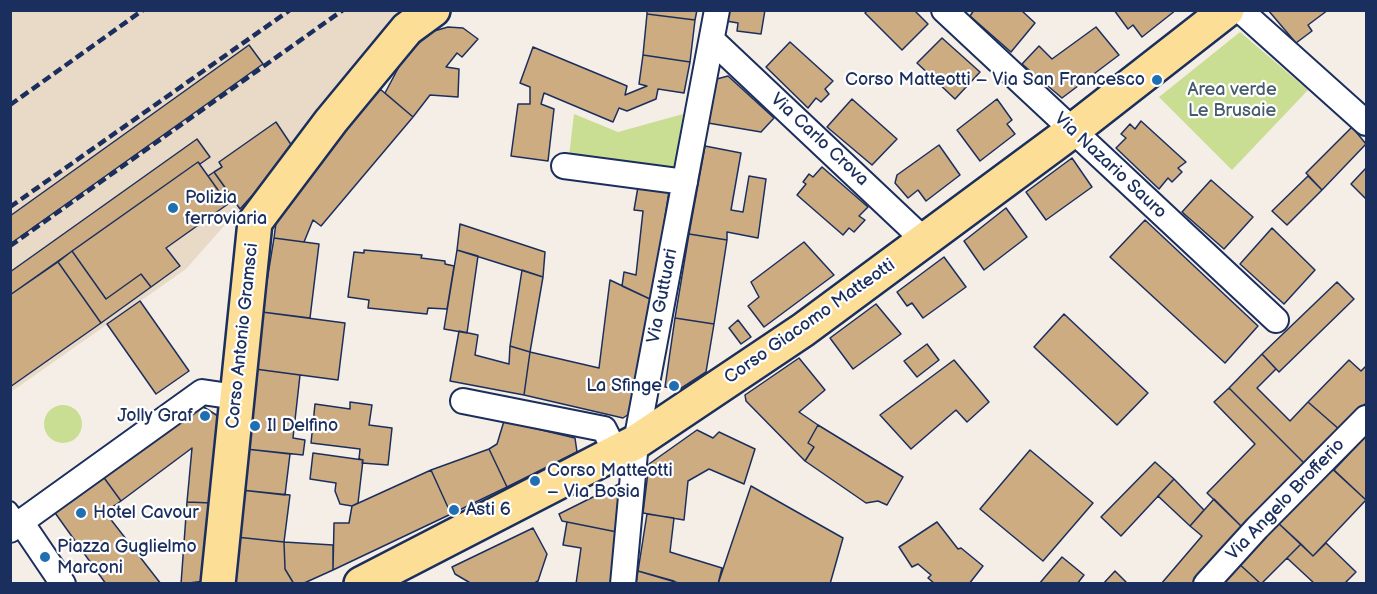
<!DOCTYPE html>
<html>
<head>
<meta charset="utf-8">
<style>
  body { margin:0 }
  #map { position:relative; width:1377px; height:594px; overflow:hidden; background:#f5eee6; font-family:"Balsamiq Sans",sans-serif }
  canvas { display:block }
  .frame { position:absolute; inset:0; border:12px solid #1b2f5e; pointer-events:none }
</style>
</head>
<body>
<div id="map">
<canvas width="1377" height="594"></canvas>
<div class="frame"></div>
</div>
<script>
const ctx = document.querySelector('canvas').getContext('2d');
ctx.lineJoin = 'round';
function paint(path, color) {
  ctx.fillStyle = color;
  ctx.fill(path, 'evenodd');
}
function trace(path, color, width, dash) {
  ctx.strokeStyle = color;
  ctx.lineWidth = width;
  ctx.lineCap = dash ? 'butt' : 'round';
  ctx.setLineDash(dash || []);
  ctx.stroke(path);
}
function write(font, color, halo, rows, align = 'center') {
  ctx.font = font + ' "Balsamiq Sans",sans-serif';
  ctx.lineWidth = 4.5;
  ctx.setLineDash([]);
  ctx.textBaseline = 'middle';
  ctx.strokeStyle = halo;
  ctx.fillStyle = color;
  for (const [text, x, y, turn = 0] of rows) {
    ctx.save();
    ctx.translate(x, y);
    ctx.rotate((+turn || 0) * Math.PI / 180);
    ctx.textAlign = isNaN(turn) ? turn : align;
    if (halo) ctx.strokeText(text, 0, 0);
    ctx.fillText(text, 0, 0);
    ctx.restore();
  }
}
const built = new Path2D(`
  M11 11H414L186 269 11 392Z`);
const green = new Path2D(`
  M1240 32 1308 90 1232 170 1159 97Z
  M574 114 618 132 683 114 674 170 569 156Z
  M44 424a19 19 0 1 1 38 0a19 19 0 1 1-38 0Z`);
const building = new Path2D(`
  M647 10H697L695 20 647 14Z
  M727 10H765L761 34 737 31 738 23 726 21Z
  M868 10H914L928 24 902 50 865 13Z
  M974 10H1021L1035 23 1011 52 970 16Z
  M1114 10H1176L1142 37 1133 25 1128 29Z
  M1268 10H1328L1308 25 1312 31 1296 43Z
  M647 14 695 20 690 62 643 55Z
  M448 27 463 28 478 39 462 57 457 53 446 67 459 69 458 97 430 95 413 117 385 93 402 61 419 43 434 31Z
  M1096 27 1119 55 1062 98 1022 64 1039 46 1052 59Z
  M942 38 980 72 955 99 917 63Z
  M790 42 833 81 825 89 829 94 821 102 816 98 808 108 766 67Z
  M249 45 263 64 10 244V216Z
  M533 47 627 86 625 95 647 86 639 84 643 55 690 62 684 93 658 89 656 99 627 111 619 108 613 122 544 93 541 104 554 109 548 161 511 156 518 104H530V87L520 83Z
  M728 76 774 118 761 132 708 123 713 80Z
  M380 89 413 117 321 226 313 220 304 242 274 238 277 215 286 200Z
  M852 99 897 139 872 165 827 127Z
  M997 99 1012 120 1007 124 1015 134 980 161 957 130Z
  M1141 121 1186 162 1178 168 1182 172 1172 182 1168 178 1159 189 1116 148 1126 138 1121 134 1130 124 1135 129Z
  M276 122 294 149 240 209 214 172 222 167 219 162Z
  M1352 127 1366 144 1322 190 1306 173Z
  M197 139 210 157 200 164 198 162 10 295V272Z
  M939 145 960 175 926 201 918 190 908 198 895 183 897 175Z
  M705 146 741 153 731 210 743 212 749 176 766 179 758 238 727 232V240L689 234Z
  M1072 158 1092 187 1046 220 1026 192Z
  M198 162 228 204 166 248 180 266 151 287 141 274 106 299 72 251Z
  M822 167 868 207 859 216 865 220 854 232 849 228 843 235 797 195 806 184 803 182 809 174 813 177Z
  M1366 168V199L1351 184Z
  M214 172 234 200 228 204 208 176Z
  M1308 176 1322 190 1287 225 1272 211Z
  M1211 180 1253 217 1224 249 1182 212Z
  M638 187 669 191 652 300 622 286 624 272 636 275 643 211 634 210Z
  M1006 208 1027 237 984 270 964 241Z
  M1145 220 1258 326 1225 363 1110 257Z
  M460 224 545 252 543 277 457 250Z
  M1272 228 1315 270 1284 304 1240 264Z
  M689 234 727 240 714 324 675 318Z
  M274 238 319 244 310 318 262 312Z
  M804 242 834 275 764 327 748 306 759 297 751 282Z
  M364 250 422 255 421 258 445 261V264L454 266 447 309 428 308 427 314 368 308 369 300 348 297 354 252 364 253Z
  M457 250 478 256 467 333 444 329Z
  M72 251 106 299 141 274 151 287 101 323 58 262Z
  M944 257 966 287 923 318 912 303 907 306 897 292Z
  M58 262 101 323 10 387V295Z
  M522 270 543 277 530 352 510 346Z
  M610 280 652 300 638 408 623 418 524 395 530 352 599 368Z
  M1337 282 1354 299 1279 372 1262 354Z
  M140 301 189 371 156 394 107 324Z
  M876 304 901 334 853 369 830 338Z
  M262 312 345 323 338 380 255 369Z
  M1064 314 1148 393 1117 425 1034 347Z
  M675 318 714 324 706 372 680 389 665 387Z
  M738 320 751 337 741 344 729 328Z
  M459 331 478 335 475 355 509 364 510 346 530 352 524 395 450 381Z
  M927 344 939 360 917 377 904 361Z
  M1262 354 1276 369 1257 388 1290 421 1308 402 1340 430 1305 464 1229 388Z
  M799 358 825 390 799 412 818 425 808 443 814 447 805 461 746 401 745 395Z
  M954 360 989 402 967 422 956 410 911 449 880 415Z
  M1349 360 1361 371 1366 366V403L1340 430 1308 402Z
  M255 369 300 375 293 438 305 440 303 455 246 449Z
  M1229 388 1305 464 1243 528 1207 493 1255 444 1214 402Z
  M350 402 372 405 369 425 392 428 388 465 362 463 363 460 359 459 360 449 311 443 315 404 350 409Z
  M199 404 221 418 212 503 187 502 192 448 121 501 102 475Z
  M504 421 575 438 577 452 507 487 489 449 497 444Z
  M818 425 903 477 887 505 878 501 866 503 805 461 814 447 808 443Z
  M697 430 713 438 719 432 755 449 744 484 709 469 688 481 684 520 643 513 649 464Z
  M1366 436V500L1334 470Z
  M246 449 290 454 285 495 241 490Z
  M489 449 507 487 451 514 431 470Z
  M1030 450 1093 503 1043 561 980 509Z
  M313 453 363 460 358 503 352 506 340 504 335 491 336 483 310 479Z
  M1155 462 1174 479 1121 536 1101 517Z
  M1329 466 1366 500 1313 556 1276 521Z
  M431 470 451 514 333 570 334 523H349L352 506Z
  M102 475 121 501 105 512 161 584H106L53 510Z
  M1174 479 1204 510 1190 526 1158 496Z
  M621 483 622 533 562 521 559 514Z
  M751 486 843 538 830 584H718Z
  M241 490 290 495 284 542 236 537Z
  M1214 499 1243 528 1194 584H1161L1202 536 1190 526Z
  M187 502 212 503 205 581 181 584Z
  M647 514 674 518 670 552 722 568 718 584H682L638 571Z
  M1276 521 1301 544 1261 584 1237 562Z
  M567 522 622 533 615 584H576L581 548 563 545Z
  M937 522 958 549 961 548 983 566 969 584H935L928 578 931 575 918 564 912 567 899 547Z
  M533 528 547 554 538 581 533 584H472L455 574 452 567Z
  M236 537 284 542 285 569 294 584H230Z
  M284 542 333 545V570L302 584H294L285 569Z
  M1326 543 1356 572 1344 584H1315L1287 558 1301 544 1313 556Z
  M1062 557 1084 575 1077 584H1039Z
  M1237 562 1261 584H1217Z
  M638 571 674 581V584H636Z
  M1115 571 1128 584H1103Z`);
const service = new Path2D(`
  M10 508 21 522`);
const minor = new Path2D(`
  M944 10 1276 320
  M1240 10 1366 123
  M713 41 924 240
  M564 166 685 182
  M463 401 604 429 616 453
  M21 522 202 392 236 397
  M10 530 21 522 63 584
  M623 584 636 442 717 10
  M1206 584 1257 528 1366 418`);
const primary = new Path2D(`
  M218 584 255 222 331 121 407 29 433 10
  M361 584 636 442 803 330 1072 131 1227 10`);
const rail = new Path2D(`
  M10 105 143 10
  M10 207 290 10
  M10 246 343 10`);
const markers = [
  [1157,80,6,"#1f6fb2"],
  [173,208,6,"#1f6fb2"],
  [674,386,6,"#1f6fb2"],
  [205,416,6,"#1f6fb2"],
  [255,426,6,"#1f6fb2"],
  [535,481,6,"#1f6fb2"],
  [454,510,6,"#1f6fb2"],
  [81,513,6,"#1f6fb2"],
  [45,557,6,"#1f6fb2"]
];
const poiNames = [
  ["Corso Matteotti – Via San Francesco",1145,80,"right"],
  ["Polizia",185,198],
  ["ferroviaria",185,219],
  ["La Sfinge",662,386,"right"],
  ["Jolly Graf",193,416,"right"],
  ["Il Delfino",267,426],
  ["Corso Matteotti",547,471],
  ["– Via Bosia",547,492],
  ["Asti 6",466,510],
  ["Hotel Cavour",93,513],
  ["Piazza Guglielmo",57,547],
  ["Marconi",57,568]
];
const parkNames = [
  ["Area verde",1232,90],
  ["Le Brusaie",1232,111]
];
const streetNames = [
  ["Via Carlo Crova",819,140,43],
  ["Via Nazario Sauro",1110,166,43],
  ["Via Guttuari",663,296,-79],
  ["Corso Giacomo Matteotti",810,322,-35],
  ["Corso Antonio Gramsci",243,336,-84],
  ["Via Angelo Brofferio",1286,500,-46]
];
paint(built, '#e9dac8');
paint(green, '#c9de93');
paint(building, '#ceac81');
trace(building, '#1b2f5e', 1.5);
trace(service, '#1b2f5e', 16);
trace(minor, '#1b2f5e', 28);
trace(primary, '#1b2f5e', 38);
trace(service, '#fff', 12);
trace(minor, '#fff', 24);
trace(primary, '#fcde96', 33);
trace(rail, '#1b2f5e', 4.5, [9, 4.5]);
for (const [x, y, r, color] of markers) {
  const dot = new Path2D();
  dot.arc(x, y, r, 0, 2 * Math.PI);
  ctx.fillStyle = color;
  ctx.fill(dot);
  trace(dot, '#fff', 2);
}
write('18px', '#1b2f5e', '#fff', poiNames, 'left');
write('18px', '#465b6b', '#fff', parkNames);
write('18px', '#1b2f5e', '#fff', streetNames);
</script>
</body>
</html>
